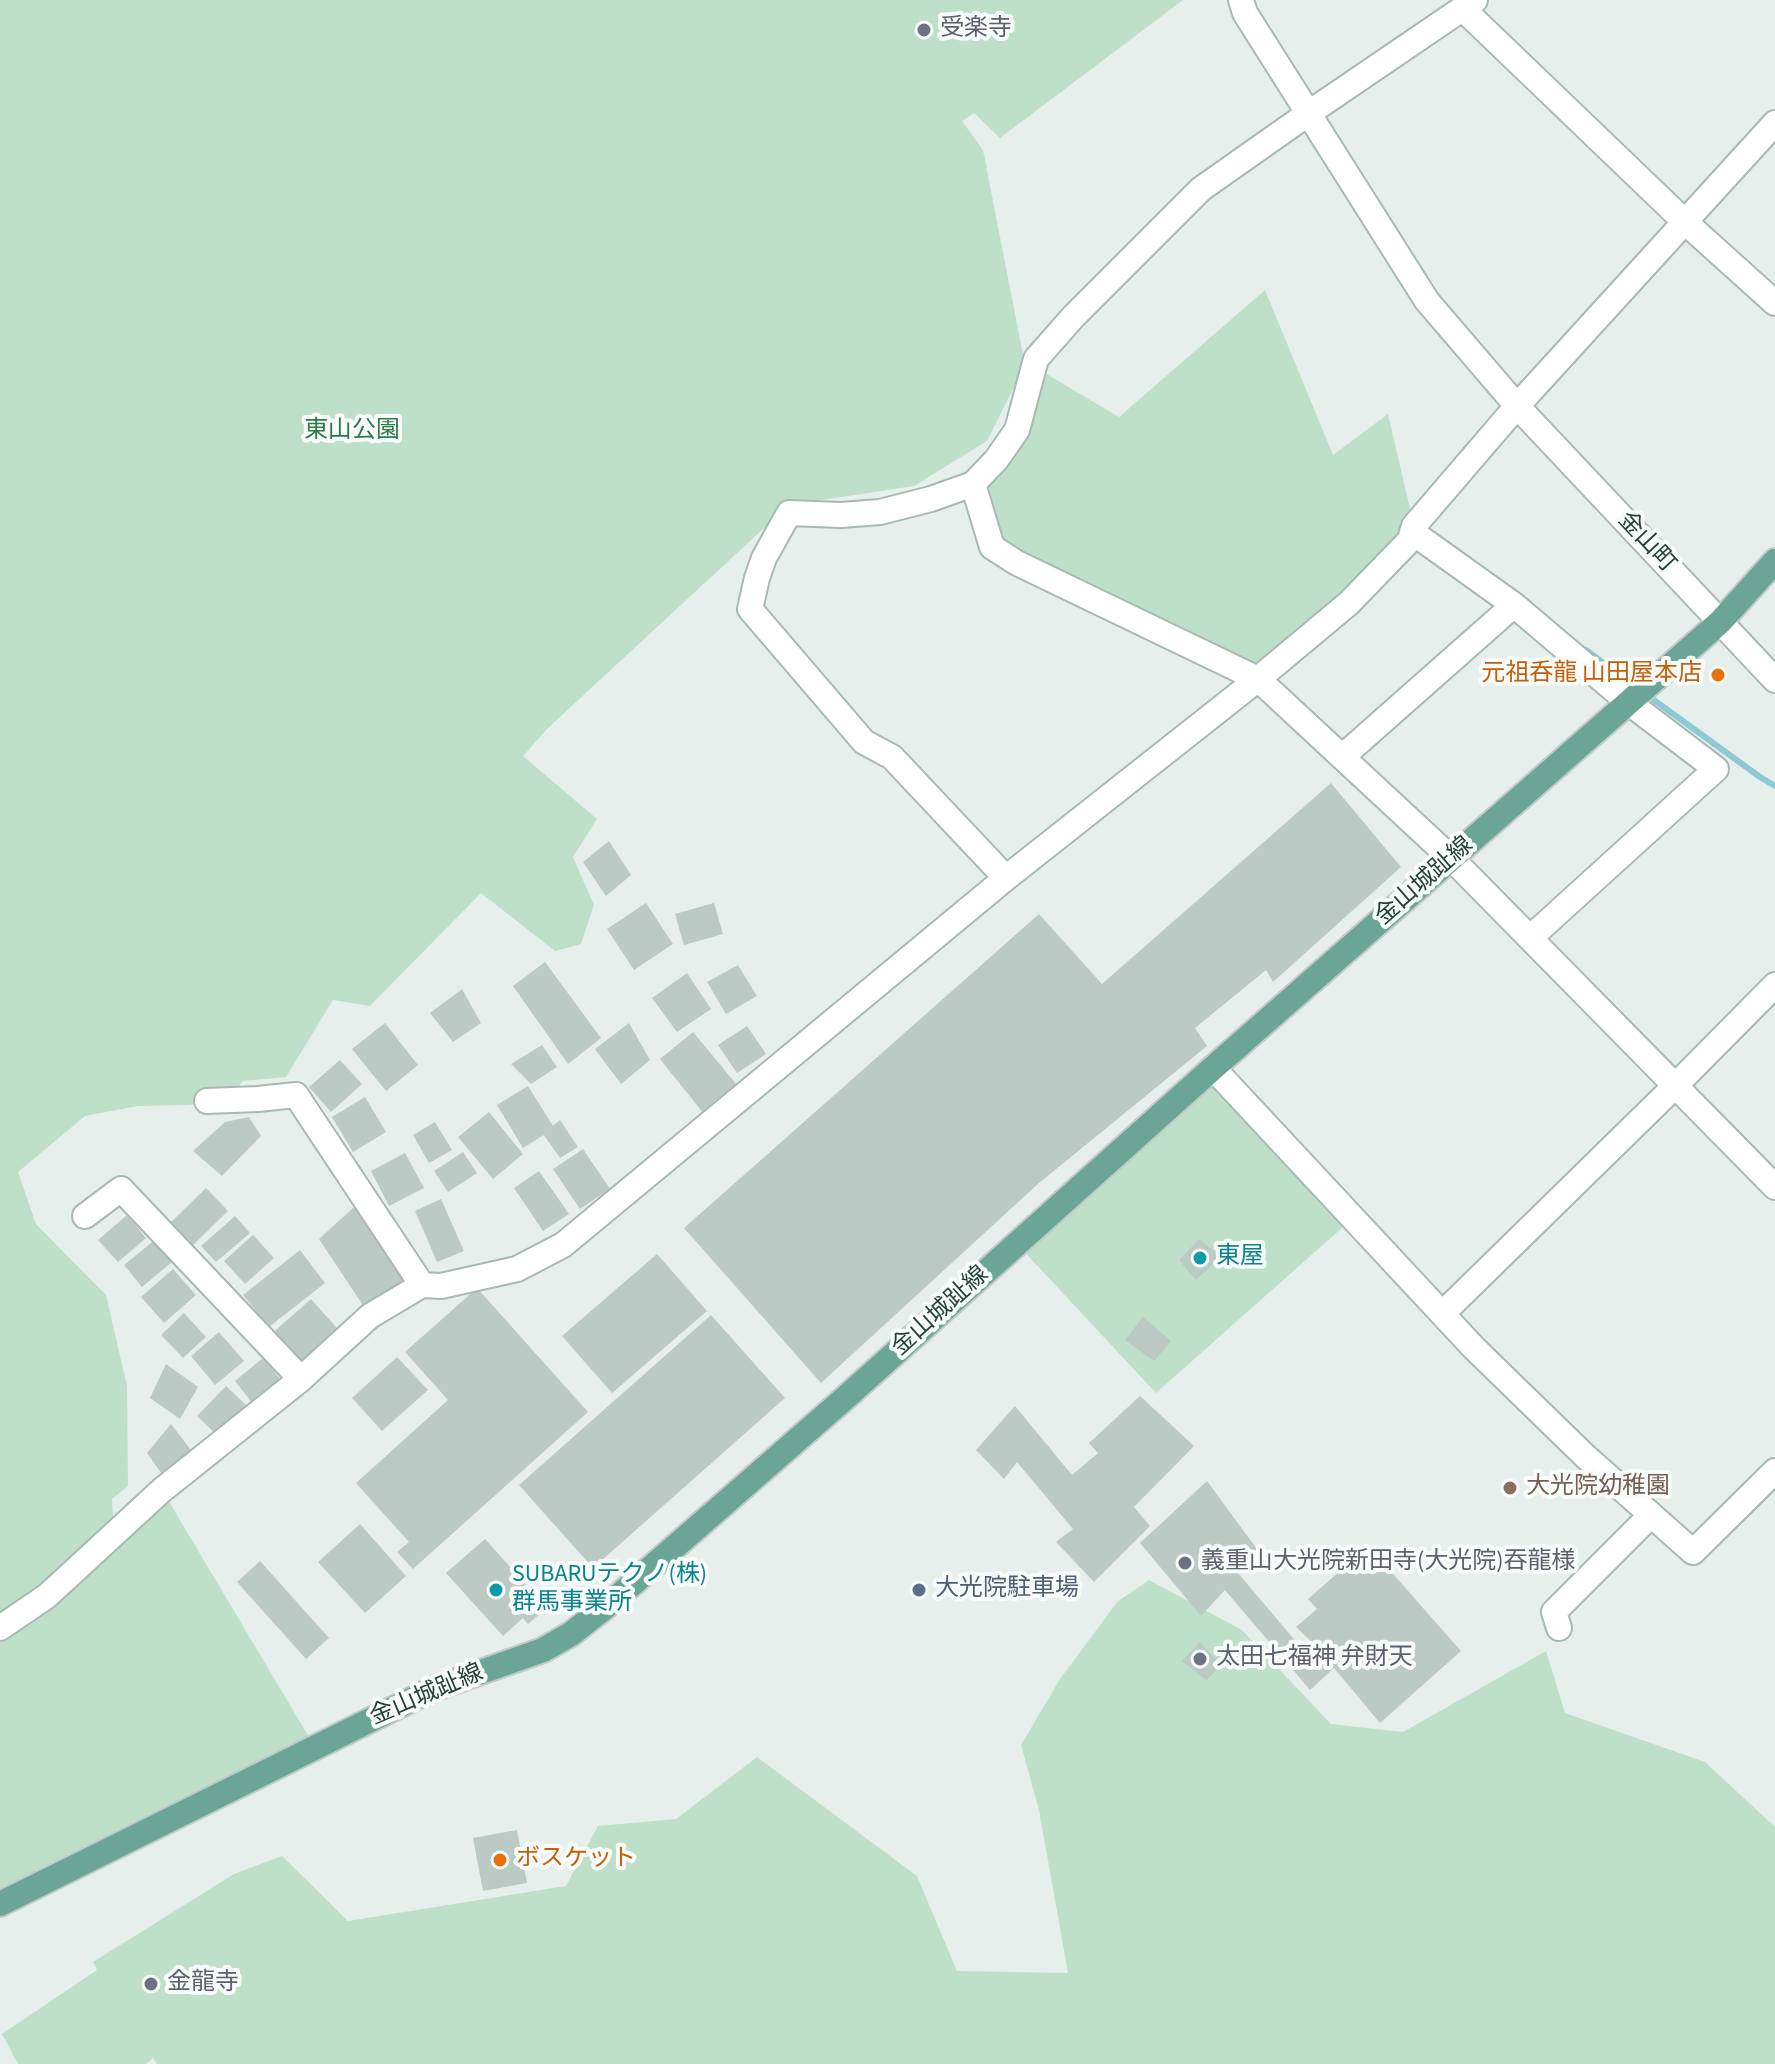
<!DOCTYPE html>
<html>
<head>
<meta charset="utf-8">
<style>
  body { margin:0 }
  canvas { display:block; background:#e6efeb }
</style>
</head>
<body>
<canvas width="1775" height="2064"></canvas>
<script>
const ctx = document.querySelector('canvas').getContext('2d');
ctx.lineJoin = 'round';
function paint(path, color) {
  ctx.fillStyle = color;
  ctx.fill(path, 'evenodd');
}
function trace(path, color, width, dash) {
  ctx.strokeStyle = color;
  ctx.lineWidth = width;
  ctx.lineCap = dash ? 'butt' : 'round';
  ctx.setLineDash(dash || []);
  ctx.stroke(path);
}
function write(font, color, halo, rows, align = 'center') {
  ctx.font = font + ' "Source Sans 3","Noto Sans JP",sans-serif';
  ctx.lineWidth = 8;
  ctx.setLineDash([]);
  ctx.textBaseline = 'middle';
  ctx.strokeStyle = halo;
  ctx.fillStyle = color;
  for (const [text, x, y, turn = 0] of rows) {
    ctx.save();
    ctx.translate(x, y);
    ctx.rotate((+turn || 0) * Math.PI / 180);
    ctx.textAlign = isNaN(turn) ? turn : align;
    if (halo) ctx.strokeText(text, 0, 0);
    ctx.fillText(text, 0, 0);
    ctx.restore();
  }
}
const green = new Path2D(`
  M0 0H1183L1000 138 974 113 962 121 983 150 1025 365 987 441 914 486 789 505 548 728 523 756 597 819 573 857 594 905 581 944 555 951 481 893 370 1006 333 1000 286 1077 243 1081 230 1096 190 1105 138 1106 85 1116 18 1172 36 1224 106 1295 127 1386 128 1486 112 1499 114 1533 162 1490 315 1747 0 1904Z
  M1265 290 1333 455 1388 414 1414 526 1258 679 992 547 973 484 1017 430 1045 373 1119 417Z
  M1213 1068 1352 1219 1156 1393 1017 1244Z
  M1149 1580 1242 1630 1331 1724 1403 1732 1546 1651 1565 1713 1705 1762 1775 1827V2064H157L153 2058 146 2064H18L2 2034 97 1970 93 1962 234 1874 282 1856 348 1921 566 1886 598 1826 676 1819 757 1757 917 1876 957 1971 1068 1973 1039 1810 1021 1745 1060 1679 1118 1601Z`);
const stream = new Path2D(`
  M1586 650 1638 689
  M1647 695 1760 777 1775 786`);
const building = new Path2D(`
  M1331 783 1401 867 1273 982 1266 970 1195 1028 1207 1046 1039 1183 821 1383 684 1228 1039 914 1102 984Z
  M609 841 631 875 606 896 583 862Z
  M646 903 673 944 634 970 607 929Z
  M714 903 723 934 684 945 675 914Z
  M545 962 601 1038 568 1064 513 986Z
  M738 965 757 996 726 1014 707 982Z
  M687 973 711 1009 677 1032 652 998Z
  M462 989 481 1023 453 1042 430 1013Z
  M385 1023 418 1065 386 1091 352 1049Z
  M629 1023 650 1060 621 1084 595 1049Z
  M747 1026 766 1054 737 1073 718 1045Z
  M693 1032 742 1091 708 1119 660 1059Z
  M542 1045 557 1067 531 1084 511 1064Z
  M340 1060 362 1084 331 1112 309 1087Z
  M528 1086 553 1126 560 1120 578 1147 560 1158 544 1135 523 1148 497 1105Z
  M365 1097 386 1132 353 1152 332 1117Z
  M489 1112 523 1154 493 1179 458 1137Z
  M249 1117 261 1136 222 1176 193 1151 225 1122Z
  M435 1122 452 1150 429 1163 413 1135Z
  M583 1149 610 1189 580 1209 553 1169Z
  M463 1152 477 1173 448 1192 434 1171Z
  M405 1153 424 1188 389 1206 371 1171Z
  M539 1171 569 1214 543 1231 514 1188Z
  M206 1188 228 1211 189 1249 167 1226Z
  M364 1198 421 1282 370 1316 319 1239Z
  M441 1199 464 1251 437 1262 415 1211Z
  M127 1215 146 1238 118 1262 98 1240Z
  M235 1216 250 1233 216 1262 201 1246Z
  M253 1235 274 1258 245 1284 224 1261Z
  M156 1239 173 1261 142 1287 124 1265Z
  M1199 1239 1221 1257 1196 1280 1179 1260Z
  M300 1250 325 1283 269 1327 243 1295Z
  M657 1254 707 1311 612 1393 562 1336Z
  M173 1269 196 1295 164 1323 141 1297Z
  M477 1288 588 1412 413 1569 397 1552 409 1542 356 1483 448 1400 405 1352Z
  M311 1299 344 1336 303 1374 269 1336Z
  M184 1313 206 1337 183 1358 161 1335Z
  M711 1315 785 1398 593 1568 519 1485Z
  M1143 1317 1171 1341 1154 1361 1125 1340Z
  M219 1332 244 1361 215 1385 191 1356Z
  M397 1357 428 1390 382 1431 352 1398Z
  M263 1358 285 1385 256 1408 235 1381Z
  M166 1364 198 1387 180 1419 150 1398Z
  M226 1386 252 1411 223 1441 197 1416Z
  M1140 1396 1194 1446 1134 1507 1150 1526 1094 1582 1056 1542 1073 1529 1017 1462 1004 1479 976 1450 1015 1406 1072 1475 1098 1453 1089 1443Z
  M171 1424 194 1454 169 1484 147 1453Z
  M1207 1481 1259 1552 1238 1573 1309 1657 1317 1647 1296 1627 1317 1609 1308 1599 1356 1557 1366 1566 1379 1558 1461 1651 1380 1723 1334 1668 1310 1690 1225 1590 1201 1616 1140 1543Z
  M360 1524 406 1576 365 1613 318 1562Z
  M485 1539 547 1608 528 1624 523 1618 503 1636 446 1573Z
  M260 1561 329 1638 306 1659 237 1582Z
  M1200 1642 1222 1666 1206 1680 1182 1661Z
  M517 1830 527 1883 483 1891 473 1838Z`);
const minor = new Path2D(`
  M1241 0 1245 13 1427 301 1517 406 1775 680
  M1463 9 1685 222 1775 303
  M973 484 992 547 1017 563 1258 679 1454 861 1775 1187
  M1412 532 1514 605
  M1342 757 1514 605 1632 705 1716 769 1530 938
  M1006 878 892 757 864 742 750 609 757 578 764 558 789 513 841 515 880 512 931 499 973 484 996 460 1017 430 1036 359 1073 317 1201 189 1309 113 1475 0
  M1213 1068 1474 1348 1585 1456 1693 1552 1775 1471
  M207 1101 258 1099 296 1095 422 1285
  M85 1216 121 1189 301 1379
  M1443 1313 1675 1086 1775 985
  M0 1628 47 1596 162 1490 301 1379 370 1316 422 1285 441 1286 517 1269 563 1245 1006 878 1258 679 1349 603 1410 540 1414 526 1517 406 1775 123
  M1559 1628 1554 1612 1651 1515`);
const major = new Path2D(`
  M0 1904 433 1689 543 1650 571 1634 614 1600 844 1399 1213 1068 1720 622 1775 561`);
const markers = [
  [924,30,8,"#6b7280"],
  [1718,675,8,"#e8710a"],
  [1200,1258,8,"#0f9aa8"],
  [1510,1488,8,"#8d6e63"],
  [1185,1563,8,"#6b7280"],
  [496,1590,8,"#0f9aa8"],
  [919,1590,8,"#5c6f8a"],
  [1200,1659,8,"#6b7280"],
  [500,1860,8,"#e8710a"],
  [151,1984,8,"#6b7280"]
];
const worshipNames = [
  ["受楽寺",940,30],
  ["義重山大光院新田寺(大光院)吞龍様",1201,1563],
  ["太田七福神 弁財天",1216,1659],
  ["金龍寺",167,1984]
];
const parkNames = [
  ["東山公園",352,432]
];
const streetNames = [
  ["金山町",1646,543,47],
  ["金山城趾線",1425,882,-41],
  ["金山城趾線",941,1312,-42],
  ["金山城趾線",427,1696,-23]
];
const foodNames = [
  ["元祖呑龍 山田屋本店",1702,675],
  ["ボスケット",516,1860,"left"]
];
const cultureNames = [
  ["東屋",1216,1258],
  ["SUBARUテクノ(株)",512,1576],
  ["群馬事業所",512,1604]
];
const educationNames = [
  ["大光院幼稚園",1526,1488]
];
const serviceNames = [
  ["大光院駐車場",935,1590]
];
paint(green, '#bfe0c8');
trace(stream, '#8ec9d4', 6);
paint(building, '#bbcac4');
trace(minor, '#a8b8b2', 28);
trace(major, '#c2cac8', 28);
trace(minor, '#fff', 24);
trace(major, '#6aa596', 24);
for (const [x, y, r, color] of markers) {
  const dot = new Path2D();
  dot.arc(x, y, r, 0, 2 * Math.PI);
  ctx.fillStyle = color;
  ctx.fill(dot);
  trace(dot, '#f7fbf9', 3);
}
write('24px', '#5b616d', '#f7fbf9', worshipNames, 'left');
write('24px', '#2d7a4b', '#f7fbf9', parkNames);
write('24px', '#24423a', '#f7fbf9', streetNames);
write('24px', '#c56008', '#f7fbf9', foodNames, 'right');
write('24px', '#0d838f', '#f7fbf9', cultureNames, 'left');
write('24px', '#785e54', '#f7fbf9', educationNames, 'left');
write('24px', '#4e5e75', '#f7fbf9', serviceNames, 'left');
</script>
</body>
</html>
